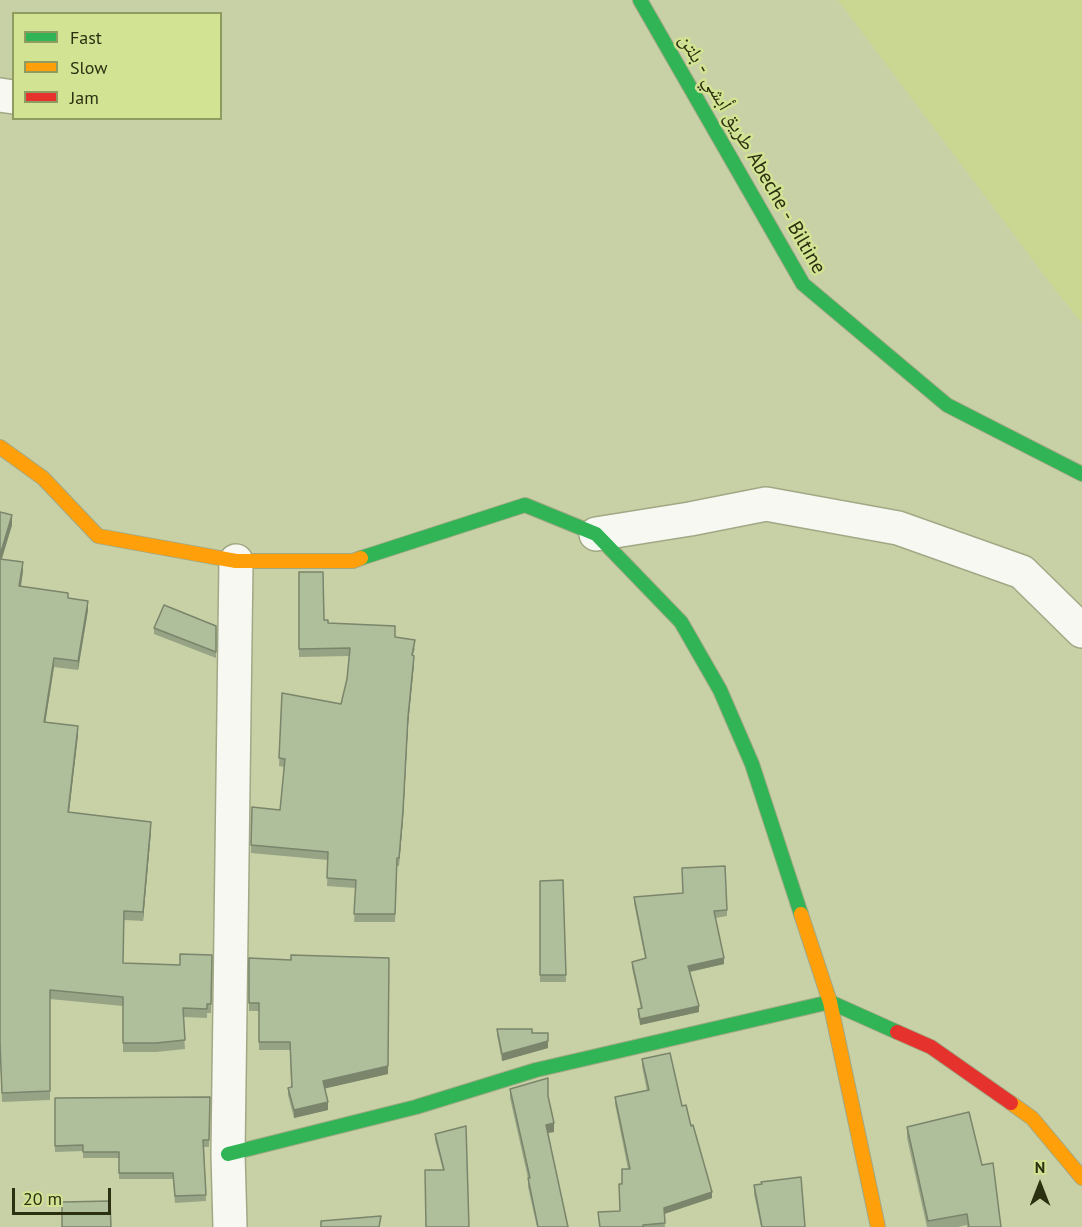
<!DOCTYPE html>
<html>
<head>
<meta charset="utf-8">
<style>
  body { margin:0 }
  #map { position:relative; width:1082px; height:1227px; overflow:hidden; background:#c8d1a5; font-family:"PT Sans",sans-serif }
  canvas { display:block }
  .legend { position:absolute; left:12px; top:12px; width:210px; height:108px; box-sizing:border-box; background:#d2e393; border:2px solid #8f9c5f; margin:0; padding:8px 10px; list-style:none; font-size:18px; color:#2b3110 }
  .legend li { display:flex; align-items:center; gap:12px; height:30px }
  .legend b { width:30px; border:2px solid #8f9c5f }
  .north { position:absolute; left:1010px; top:1155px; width:60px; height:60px; -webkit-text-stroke:4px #d2e393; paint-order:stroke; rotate:0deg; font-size:16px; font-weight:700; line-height:24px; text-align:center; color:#2b3110 }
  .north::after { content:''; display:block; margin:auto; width:21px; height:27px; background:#2b3110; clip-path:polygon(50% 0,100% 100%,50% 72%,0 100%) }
  .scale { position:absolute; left:12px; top:1188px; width:99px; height:27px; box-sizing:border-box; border:3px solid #2b3110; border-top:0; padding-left:8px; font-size:18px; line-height:21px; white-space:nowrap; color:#2b3110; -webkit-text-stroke:4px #d2e393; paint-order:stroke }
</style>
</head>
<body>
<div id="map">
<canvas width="1082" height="1227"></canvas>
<ul class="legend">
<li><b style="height:8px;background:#30b455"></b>Fast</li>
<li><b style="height:8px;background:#ff9f0a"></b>Slow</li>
<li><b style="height:8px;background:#e5322d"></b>Jam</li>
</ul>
<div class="north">N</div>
<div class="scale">20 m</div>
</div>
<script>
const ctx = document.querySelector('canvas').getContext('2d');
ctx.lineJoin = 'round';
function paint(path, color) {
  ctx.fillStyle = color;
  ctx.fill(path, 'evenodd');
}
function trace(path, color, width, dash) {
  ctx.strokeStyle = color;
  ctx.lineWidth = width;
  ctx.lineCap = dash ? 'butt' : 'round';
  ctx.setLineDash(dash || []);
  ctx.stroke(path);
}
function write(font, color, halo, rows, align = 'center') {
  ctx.font = font + ' "PT Sans","Noto Naskh Arabic",sans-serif';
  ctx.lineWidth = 5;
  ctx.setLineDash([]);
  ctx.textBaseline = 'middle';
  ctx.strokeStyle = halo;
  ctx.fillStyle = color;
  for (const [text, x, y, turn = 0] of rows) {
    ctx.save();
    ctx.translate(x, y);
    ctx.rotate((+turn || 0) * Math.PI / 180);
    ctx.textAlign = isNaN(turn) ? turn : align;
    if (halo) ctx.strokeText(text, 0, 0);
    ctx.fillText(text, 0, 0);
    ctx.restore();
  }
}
const built = new Path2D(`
  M838 0H1082V323L1053 287Z`);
const street = new Path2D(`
  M0 95 14 97
  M596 534 690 519 766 504 898 528 1022 572 1082 631
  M230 1227 228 1154 236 561`);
const fast = new Path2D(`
  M640 0 803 284 947 405 1082 474
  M361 558 525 505 596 534 681 622 720 690 752 764 801 914
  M228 1154 416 1107 536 1070 830 1002 897 1032`);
const slow = new Path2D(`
  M0 447 43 478 98 536 236 561H353L361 558
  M801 914 830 1002 878 1227
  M1011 1103 1032 1118 1082 1178`);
const jam = new Path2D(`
  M897 1032 931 1047 1011 1103`);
const wall = new Path2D(`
  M0 512 12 525 2 559 23 571 21 587 68 599 88 610 78 670 54 667 45 722 78 735 69 812 151 831 143 921 124 920 123 963 180 965 212 955 211 1013H207V1018L183 1017 185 1049 156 1052H123V1006L50 999V1100L2 1102 0 1052Z
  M299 572 324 620 328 623 395 637 415 648 413 655 414 664 408 725 403 819 399 866H397L395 922H354L356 888 327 886 328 860 251 853 252 807 280 810 284 767 279 766 282 693 341 704 347 679 349 656 299 657Z
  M216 626V658L154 634V628Z
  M563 880 566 982H540V881Z
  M634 897 727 910V916L715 918 724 964 690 972 699 1012 640 1025 638 1016V1009H641L632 968V962L645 958 634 903Z
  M249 958 388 1074 325 1088 328 1110 294 1118 288 1095V1088L291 1087 290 1050H259V1011H249Z
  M497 1029 532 1033 548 1048 502 1061 497 1035Z
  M642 1059 682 1106 691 1126 712 1198 664 1214 665 1227H599L598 1212 620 1211 622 1184 628 1169 615 1104V1097L647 1091 642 1066Z
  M510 1089 548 1096 554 1132 548 1133 568 1227H537L528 1187V1178L510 1098Z
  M210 1097 209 1147H204L206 1201 175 1203 173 1179H119V1158H83V1151L55 1152V1098Z
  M907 1127 982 1165 1001 1227H967V1225L958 1227H927L907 1138Z
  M435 1134 469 1227 443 1170 435 1140Z
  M754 1185 805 1227H761L754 1194Z`);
const shadedWall = new Path2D(`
  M12 515V525L0 564V555Z
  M23 562V571L19 596V586Z
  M88 601V610L78 670V661Z
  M414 656V664L408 725 403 819 399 866 408 717Z
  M54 658V667L44 731V722Z
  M78 726V735L68 821V812Z
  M151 822V831L143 921V912Z
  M389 958 388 1074 323 1089V1081Z
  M724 958V964L688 972V966Z
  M699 1006V1012L640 1025V1019Z
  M548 1041V1048L502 1061V1054Z
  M328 1102V1110L294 1118V1110Z
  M554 1123V1132L546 1133V1125Z
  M712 1192V1198L664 1214V1208Z`);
const building = new Path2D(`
  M0 512 12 515 0 555Z
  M0 559 23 562 19 586 68 593V598L88 601 78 661 54 658 44 722 78 726 68 812 151 822 143 912 124 911 123 963 180 965V954L212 955 211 1004H207V1009L183 1008 185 1040 156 1043H123V997L50 990V1091L2 1093 0 1043Z
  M299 572H323L324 620H328V623L395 626V637L415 640 412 655 414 656 408 717 403 811 399 858H397L395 914H354L356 880 327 878 328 852 251 845 252 807 280 810 285 759 279 758 282 693 341 704 347 679 350 648 299 649Z
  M164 605 216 626V652L154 628Z
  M725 866 727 910 714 911 724 958 688 966 699 1006 640 1019 638 1009 642 1008 632 962 646 958 634 897 683 893 682 868Z
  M563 880 566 975H540V881Z
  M291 955 389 958 388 1066 323 1081 328 1102 294 1110 288 1088 292 1087 290 1042H259V1003H249V958L291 960Z
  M497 1029H532V1033H548V1041L502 1054Z
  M670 1053 682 1106 686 1105 691 1126 693 1125 712 1192 664 1208 665 1223 643 1225V1227H600L598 1212 620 1211 619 1184H622V1169H630L615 1097 649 1090 642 1059Z
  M548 1078V1096L554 1123 546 1125 568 1227H538L528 1178H530L510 1089Z
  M210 1097 209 1140H203L206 1195 175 1196 173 1173H119V1152H83V1145L55 1146V1098Z
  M969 1112 982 1165 993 1163 1001 1227H969L967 1214 928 1221 907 1127Z
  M466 1126 469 1227H426L425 1170H444L435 1134Z
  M801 1177 805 1227H762L754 1185 762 1184 761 1182Z
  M110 1201 111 1227H62V1202Z
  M381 1216 379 1227H321V1221Z`);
const streetNames = [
  ["طريق أبشي - بلتن Abeche - Biltine",752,154,60]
];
paint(built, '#cad793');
trace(street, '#a1a885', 36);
trace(fast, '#a1a885', 16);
trace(slow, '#a1a885', 16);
trace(jam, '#a1a885', 16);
trace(street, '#f7f8f2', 33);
trace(fast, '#30b455', 14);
trace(slow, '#ff9f0a', 14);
trace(jam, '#e5322d', 14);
paint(wall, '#96a385');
paint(shadedWall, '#7a856c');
paint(building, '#afbe9b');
trace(building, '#7a856c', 1.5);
write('20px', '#2b3110', '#d2e393', streetNames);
</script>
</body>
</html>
